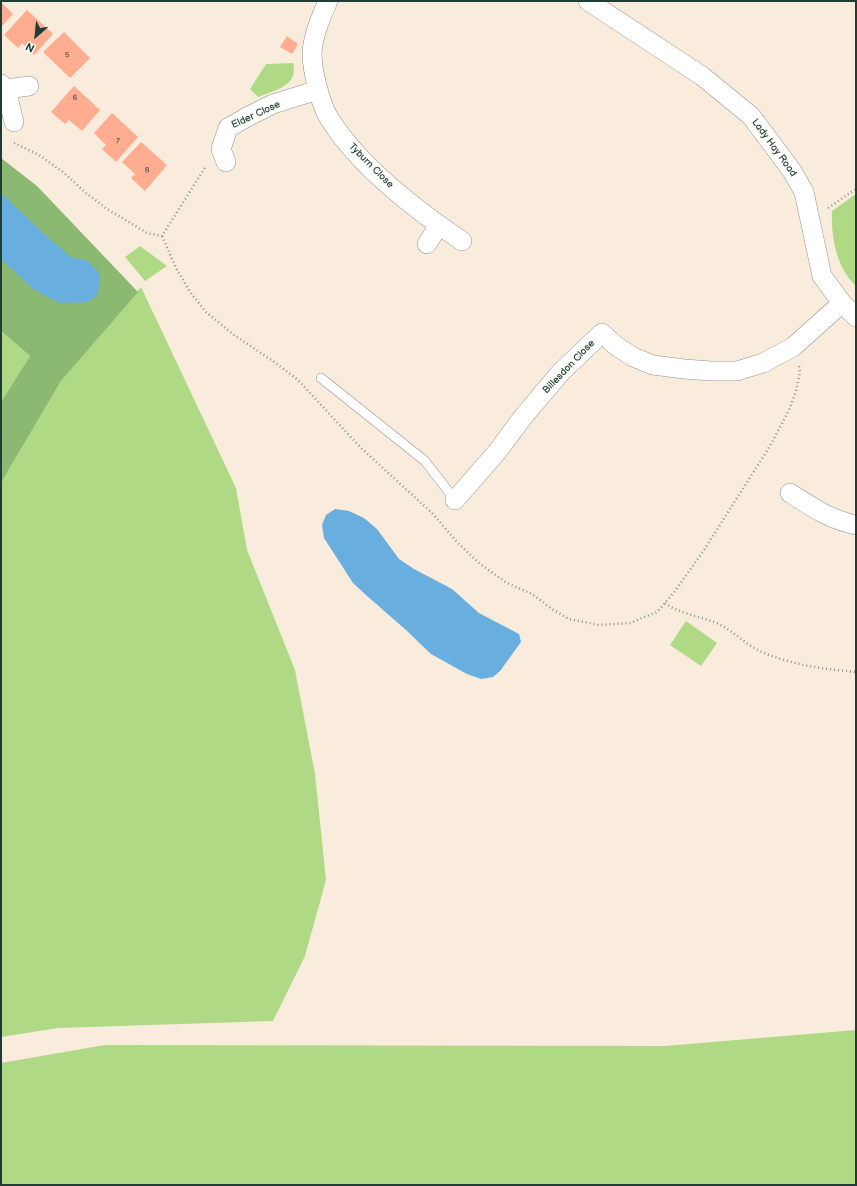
<!DOCTYPE html>
<html>
<head>
<meta charset="utf-8">
<style>
  body { margin:0 }
  #map { position:relative; width:857px; height:1186px; overflow:hidden; background:#f9ecdc; font-family:"Balsamiq Sans",sans-serif }
  canvas { display:block }
  .frame { position:absolute; inset:0; border:2px solid #1f3d34; pointer-events:none }
  .north { position:absolute; left:16px; top:16px; width:40px; height:40px; -webkit-text-stroke:3px #fdfcf7; paint-order:stroke; rotate:207deg; font-size:11px; font-weight:700; line-height:16px; text-align:center; color:#1f3d34 }
  .north::after { content:''; display:block; margin:auto; width:14px; height:18px; background:#1f3d34; clip-path:polygon(50% 0,100% 100%,50% 72%,0 100%) }
</style>
</head>
<body>
<div id="map">
<canvas width="857" height="1186"></canvas>
<div class="frame"></div>
<div class="north">N</div>
</div>
<script>
const ctx = document.querySelector('canvas').getContext('2d');
ctx.lineJoin = 'round';
function paint(path, color) {
  ctx.fillStyle = color;
  ctx.fill(path, 'evenodd');
}
function trace(path, color, width, dash) {
  ctx.strokeStyle = color;
  ctx.lineWidth = width;
  ctx.lineCap = dash ? 'butt' : 'round';
  ctx.setLineDash(dash || []);
  ctx.stroke(path);
}
function write(font, color, halo, rows, align = 'center') {
  ctx.font = font + ' "Balsamiq Sans",sans-serif';
  ctx.lineWidth = 4;
  ctx.setLineDash([]);
  ctx.textBaseline = 'middle';
  ctx.strokeStyle = halo;
  ctx.fillStyle = color;
  for (const [text, x, y, turn = 0] of rows) {
    ctx.save();
    ctx.translate(x, y);
    ctx.rotate((+turn || 0) * Math.PI / 180);
    ctx.textAlign = isNaN(turn) ? turn : align;
    if (halo) ctx.strokeText(text, 0, 0);
    ctx.fillText(text, 0, 0);
    ctx.restore();
  }
}
const green = new Path2D(`
  M293 63C299 86 275 90 258 97L250 89 266 64Z
  M856 194V286C836 267 831 237 832 211Z
  M140 246 167 266 145 281 125 257Z
  M141 287 236 488 247 550 295 670 315 774 326 880 305 956 273 1021 58 1028 1 1037V483L61 381Z
  M1 331 30 356 1 402Z
  M686 621 717 643 701 666 670 645Z
  M856 1030V1185H1V1063L105 1045 665 1046Z`);
const forest = new Path2D(`
  M1 158 37 186 138 292 61 381 1 483V402L30 356 1 331Z`);
const water = new Path2D(`
  M1 193 44 234 71 257 88 261 100 274 98 295 87 302 59 303 33 289 1 259Z
  M335 509 349 511 364 518 377 529 399 559 414 569 452 589 479 613 519 634 521 642 500 671 493 677 481 679 467 674 431 654 406 630 366 595 353 583 324 538 322 525 326 515Z`);
const building = new Path2D(`
  M1 2 13 14 1 27Z
  M27 10 53 34 34 55 22 43 18 48 4 35Z
  M64 32 90 58 70 78 43 52Z
  M287 36 298 44 292 54 280 47Z
  M74 86 100 110 82 131 69 120 65 124 51 112Z
  M112 113 138 137 116 162 102 149 106 145 94 133Z
  M141 142 167 165 145 191 131 178 135 174 122 162Z`);
const path = new Path2D(`
  M14 143 39 155 63 172 86 193 107 209 147 233 162 236 206 166
  M828 208 856 189
  M162 236 176 268 190 292 206 312 234 335 273 361 298 380 361 448 432 513 457 542 480 564 507 583 532 594 552 609 569 619 599 625 630 623 657 612 665 603 675 591 704 550 770 446 789 410 796 391 800 372 799 366
  M665 603C681 615 701 616 719 624 733 631 745 644 760 651 790 665 824 669 856 672`);
const service = new Path2D(`
  M321 378 425 461 455 500`);
const minor = new Path2D(`
  M328 1C321 17 313 35 312 53 312 70 320 103 329 118 358 165 416 210 462 241
  M588 1 702 76 751 116 792 171 804 192 822 276 842 303 856 317
  M1 84 6 89 14 122
  M6 89 29 86
  M226 162 221 149 228 128 247 117 273 104 318 90
  M427 244 439 225
  M790 493C813 508 829 519 856 525
  M455 500 497 452 523 417 561 372 602 333 615 345 633 357 653 365 684 369 711 371H737L763 363 793 347 842 303`);
const numberNames = [
  ["5",67,55],
  ["6",75,98],
  ["7",118,141],
  ["8",147,170]
];
const streetNames = [
  ["Elder Close",256,115,-25],
  ["Lady Hay Road",774,148,54],
  ["Tyburn Close",371,166,45],
  ["Billesdon Close",569,367,-46]
];
paint(green, '#afd984');
paint(forest, '#8bb972');
paint(water, '#68aede');
paint(building, '#ffac90');
trace(service, '#8c9488', 10);
trace(minor, '#8c9488', 20);
trace(path, '#8c9488', 2.5, [1, 3]);
trace(service, '#fff', 9);
trace(minor, '#fff', 19);
write('8px', '#57594b', null, numberNames);
write('10px', '#1f3d34', '#fdfcf7', streetNames);
</script>
</body>
</html>
